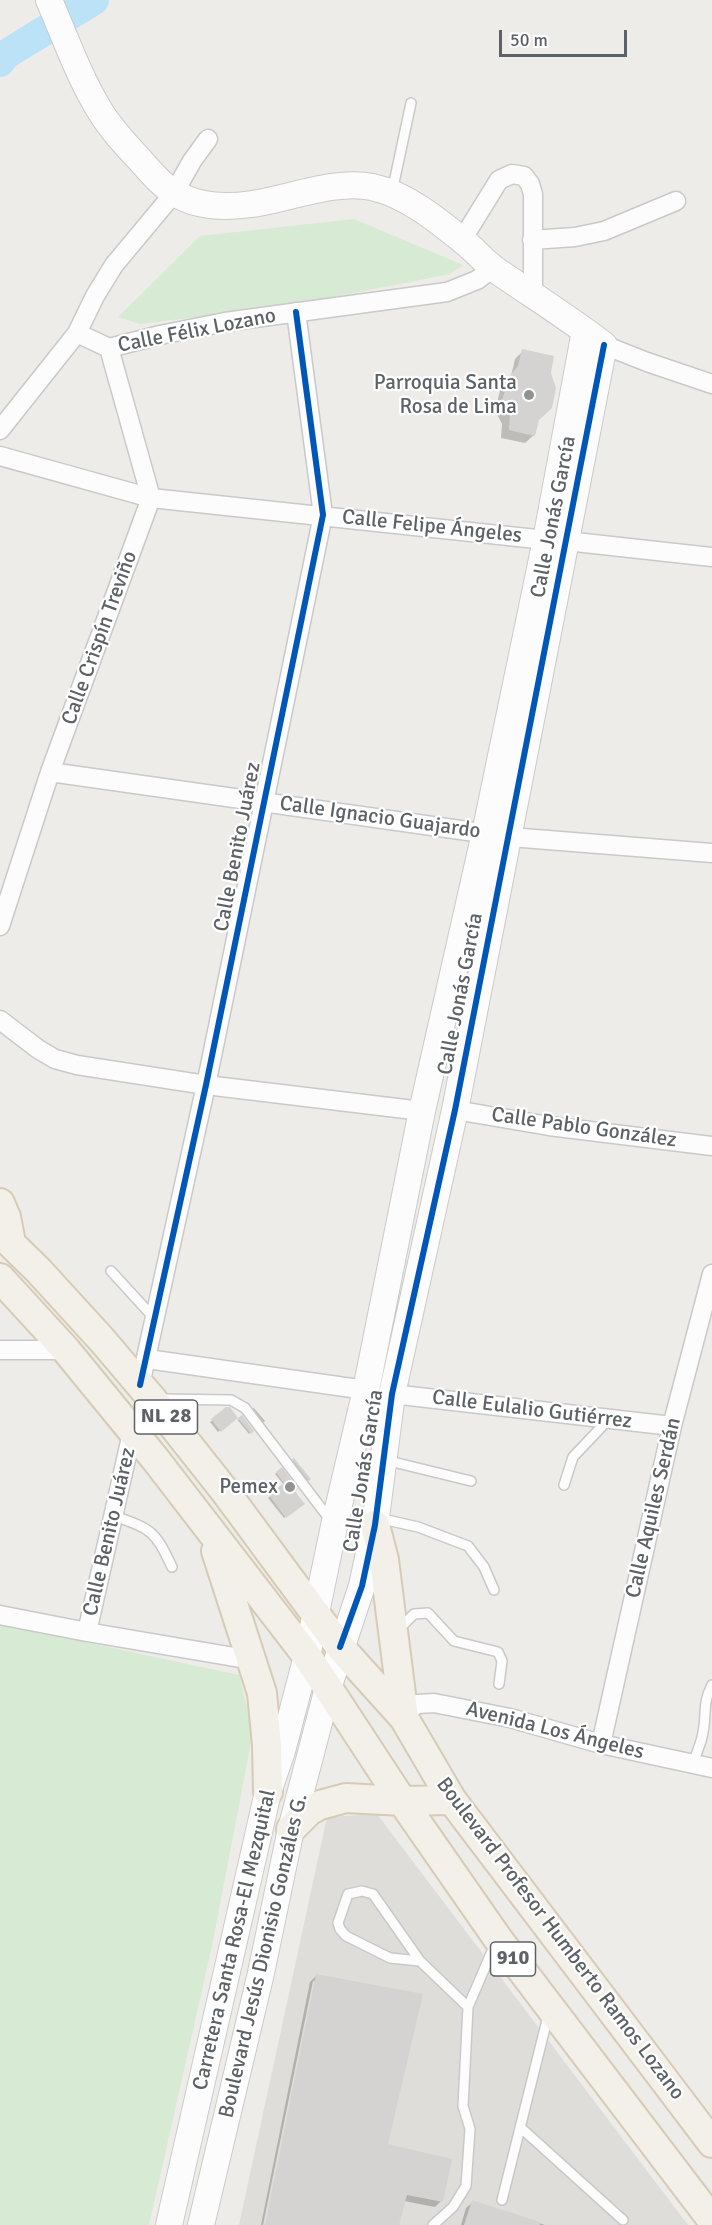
<!DOCTYPE html>
<html>
<head>
<meta charset="utf-8">
<style>
  body { margin:0 }
  #map { position:relative; width:712px; height:2225px; overflow:hidden; background:#eeece8; font-family:Signika,sans-serif }
  canvas { display:block }
  .scale { position:absolute; left:499px; top:30px; width:128px; height:27px; box-sizing:border-box; border:3px solid #5d6267; border-top:0; padding-left:8px; font-size:18px; line-height:21px; white-space:nowrap; color:#5d6267; -webkit-text-stroke:4px #fff; paint-order:stroke }
</style>
</head>
<body>
<div id="map">
<canvas width="712" height="2225"></canvas>
<div class="scale">50 m</div>
</div>
<script>
const ctx = document.querySelector('canvas').getContext('2d');
ctx.lineJoin = 'round';
function paint(path, color) {
  ctx.fillStyle = color;
  ctx.fill(path, 'evenodd');
}
function trace(path, color, width, dash) {
  ctx.strokeStyle = color;
  ctx.lineWidth = width;
  ctx.lineCap = dash ? 'butt' : 'round';
  ctx.setLineDash(dash || []);
  ctx.stroke(path);
}
function write(font, color, halo, rows, align = 'center') {
  ctx.font = font + ' Signika,sans-serif';
  ctx.lineWidth = 4.5;
  ctx.setLineDash([]);
  ctx.textBaseline = 'middle';
  ctx.strokeStyle = halo;
  ctx.fillStyle = color;
  for (const [text, x, y, turn = 0] of rows) {
    ctx.save();
    ctx.translate(x, y);
    ctx.rotate((+turn || 0) * Math.PI / 180);
    ctx.textAlign = isNaN(turn) ? turn : align;
    if (halo) ctx.strokeText(text, 0, 0);
    ctx.fillText(text, 0, 0);
    ctx.restore();
  }
}
const industrial = new Path2D(`
  M377 1814 688 2225H239L327 1817Z`);
const green = new Path2D(`
  M354 219 463 265 450 274 294 305 140 324 118 317 200 236Z
  M0 1624 239 1675 253 1732 212 1946 149 2225H0Z`);
const shadow = new Path2D(`
  M523 351 538 420 534 435 525 443 501 438 502 424 495 410 501 387 511 376 515 359Z
  M227 1408 238 1420 242 1417 252 1431 249 1434 236 1418 218 1432 210 1422Z
  M254 1408 265 1421 263 1423 252 1409Z
  M294 1460 309 1479 307 1481 292 1462Z
  M281 1469 303 1504 284 1518 268 1498 284 1485 275 1474Z
  M316 1976 387 2145 441 2201 435 2207 404 2201 398 2225H266L316 1981H313L263 2225H261L310 1982Z
  M473 2202 545 2225H461L466 2208Z`);
const river = new Path2D(`
  M0 62 5 55 94 0`);
const building = new Path2D(`
  M522 349 554 356 551 373 556 388 552 408 539 420 535 436 509 430 510 415 502 401 509 377 518 366Z
  M226 1407H230L238 1418 221 1432 211 1419Z
  M242 1415 254 1431 251 1434 238 1418Z
  M294 1458 311 1479 309 1481 292 1459Z
  M282 1467 298 1489 295 1492 305 1504 286 1518 269 1495 284 1483 276 1472Z
  M316 1974 423 1994 388 2144 452 2159 443 2202 407 2195 399 2225H265Z
  M472 2200 540 2222V2225H464Z`);
const lane = new Path2D(`
  M392 192 411 103
  M111 1271 154 1318
  M161 1399 231 1400 245 1408 331 1521
  M385 1460 471 1481
  M564 1485 573 1457 609 1419
  M114 1516C152 1529 155 1531 172 1567
  M378 1518 418 1527 468 1546 484 1567 494 1590
  M396 1626 405 1623 414 1614 428 1613 454 1641 498 1652 502 1661 499 1684
  M693 1764C696 1753 702 1742 703 1732 707 1713 702 1704 712 1685
  M420 1961 390 1958 346 1936 340 1929 338 1923 348 1894 362 1891 373 1894 420 1961 468 2007 495 1944
  M520 2127 623 2220
  M502 2200 548 2016
  M433 2225 453 2207 466 2186 470 2129 463 2106 468 2007`);
const street = new Path2D(`
  M462 240 499 180 512 174 524 176 530 184 533 194V294
  M532 240 575 237 604 231 676 201
  M77 333 109 348 160 335 225 322 447 292 477 280 493 268
  M604 345 647 362 712 384
  M0 430 77 333 95 296 114 265 174 193 192 161 208 139
  M0 456 151 498 546 540
  M566 541 712 557
  M50 772 510 837 712 853
  M0 926 50 772 151 498 109 348
  M0 1020 38 1049 55 1059 77 1065 206 1085 422 1111
  M455 1110 549 1126 712 1146
  M0 1350H66
  M147 1359 366 1390
  M140 1385 206 1085 323 515 296 312
  M392 1394 672 1426
  M0 1615 87 1632 252 1660
  M87 1632 132 1433
  M404 1718 411 1708 418 1704 434 1703 510 1718 601 1744 712 1768
  M601 1744 672 1426 712 1274`);
const secondary = new Path2D(`
  M49 0C65 37 79 77 100 111 111 129 126 145 140 160 150 171 160 184 173 192 196 207 225 208 252 204 287 199 337 179 372 187 405 194 436 219 462 240 474 249 483 261 496 270 532 295 569 318 604 345L455 1110 392 1394 375 1525 362 1586 328 1688 291 1829 261 1973 201 2225
  M169 2225 268 1792 282 1751 307 1656 334 1526 366 1390 422 1111 485 833 546 540 585 331`);
const primary = new Path2D(`
  M0 1203 6 1217 11 1243
  M0 1233 38 1270 102 1340 152 1399 224 1490 340 1647 404 1718 452 1800 712 2143
  M0 1278 66 1350 156 1460 307 1656 402 1801 498 1939 712 2220
  M375 1525 384 1560 404 1718
  M216 1551 262 1693 267 1745 268 1792
  M291 1829 309 1811 320 1805 346 1798 402 1801 452 1800`);
const cycleway = new Path2D(`
  M140 1385 206 1085 323 515 296 312
  M340 1647 362 1586 375 1525 392 1394 455 1110 604 345`);
const markers = [
  [529,395,6,"#909294"],
  [290,1487,6,"#909294"]
];
const shields = [
  [166,1417,63],
  [513,1959,45]
];
const shieldNames = [
  ["NL 28",166,1417],
  ["910",513,1959]
];
const streetNames = [
  ["Calle Félix Lozano",197,331,-11],
  ["Calle Jonás García",554,517,-79],
  ["Calle Felipe Ángeles",432,527,6],
  ["Calle Crispín Treviño",100,638,-70],
  ["Calle Ignacio Guajardo",380,818,8],
  ["Calle Benito Juárez",238,847,-79],
  ["Calle Jonás García",461,994,-79],
  ["Calle Pablo González",584,1128,8],
  ["Calle Eulalio Gutiérrez",532,1410,7],
  ["Calle Jonás García",364,1471,-81],
  ["Calle Aquiles Serdán",654,1508,-77],
  ["Calle Benito Juárez",110,1532,-77],
  ["Avenida Los Ángeles",555,1731,14],
  ["Boulevard Profesor Humberto Ramos Lozano",560,1939,53],
  ["Carretera Santa Rosa-El Mezquital",235,1940,-77],
  ["Boulevard Jesús Dionisio Gonzáles G.",264,1956,-77]
];
const poiNames = [
  ["Parroquia Santa",517,383],
  ["Rosa de Lima",517,407],
  ["Pemex",278,1487]
];
paint(industrial, '#dfddd9');
paint(green, '#d7ead3');
paint(shadow, '#0003');
trace(river, '#bce2f8', 30);
paint(building, '#d4d3d1');
trace(lane, '#c9c9c9', 12);
trace(street, '#c9c9c9', 21);
trace(secondary, '#cacaca', 28);
trace(primary, '#d6cbb5', 32);
trace(lane, '#fcfcfc', 9);
trace(street, '#fcfcfc', 18);
trace(secondary, '#fcfcfc', 26);
trace(primary, '#f3f0e9', 28);
trace(cycleway, '#0057b8', 6);
for (const [x, y, r, color] of markers) {
  const dot = new Path2D();
  dot.arc(x, y, r, 0, 2 * Math.PI);
  ctx.fillStyle = color;
  ctx.fill(dot);
  trace(dot, '#fff', 2);
}
for (const [x, y, w] of shields) {
  const box = new Path2D();
  box.roundRect(x - w / 2, y - 17, w, 34, 4.5);
  ctx.fillStyle = '#fff';
  ctx.fill(box);
  trace(box, '#5d6267', 1.5);
}
write('bold 20px', '#5d6267', null, shieldNames);
write('21px', '#5d6267', '#fff', streetNames);
write('21px', '#5d6267', '#fff', poiNames, 'right');
</script>
</body>
</html>
